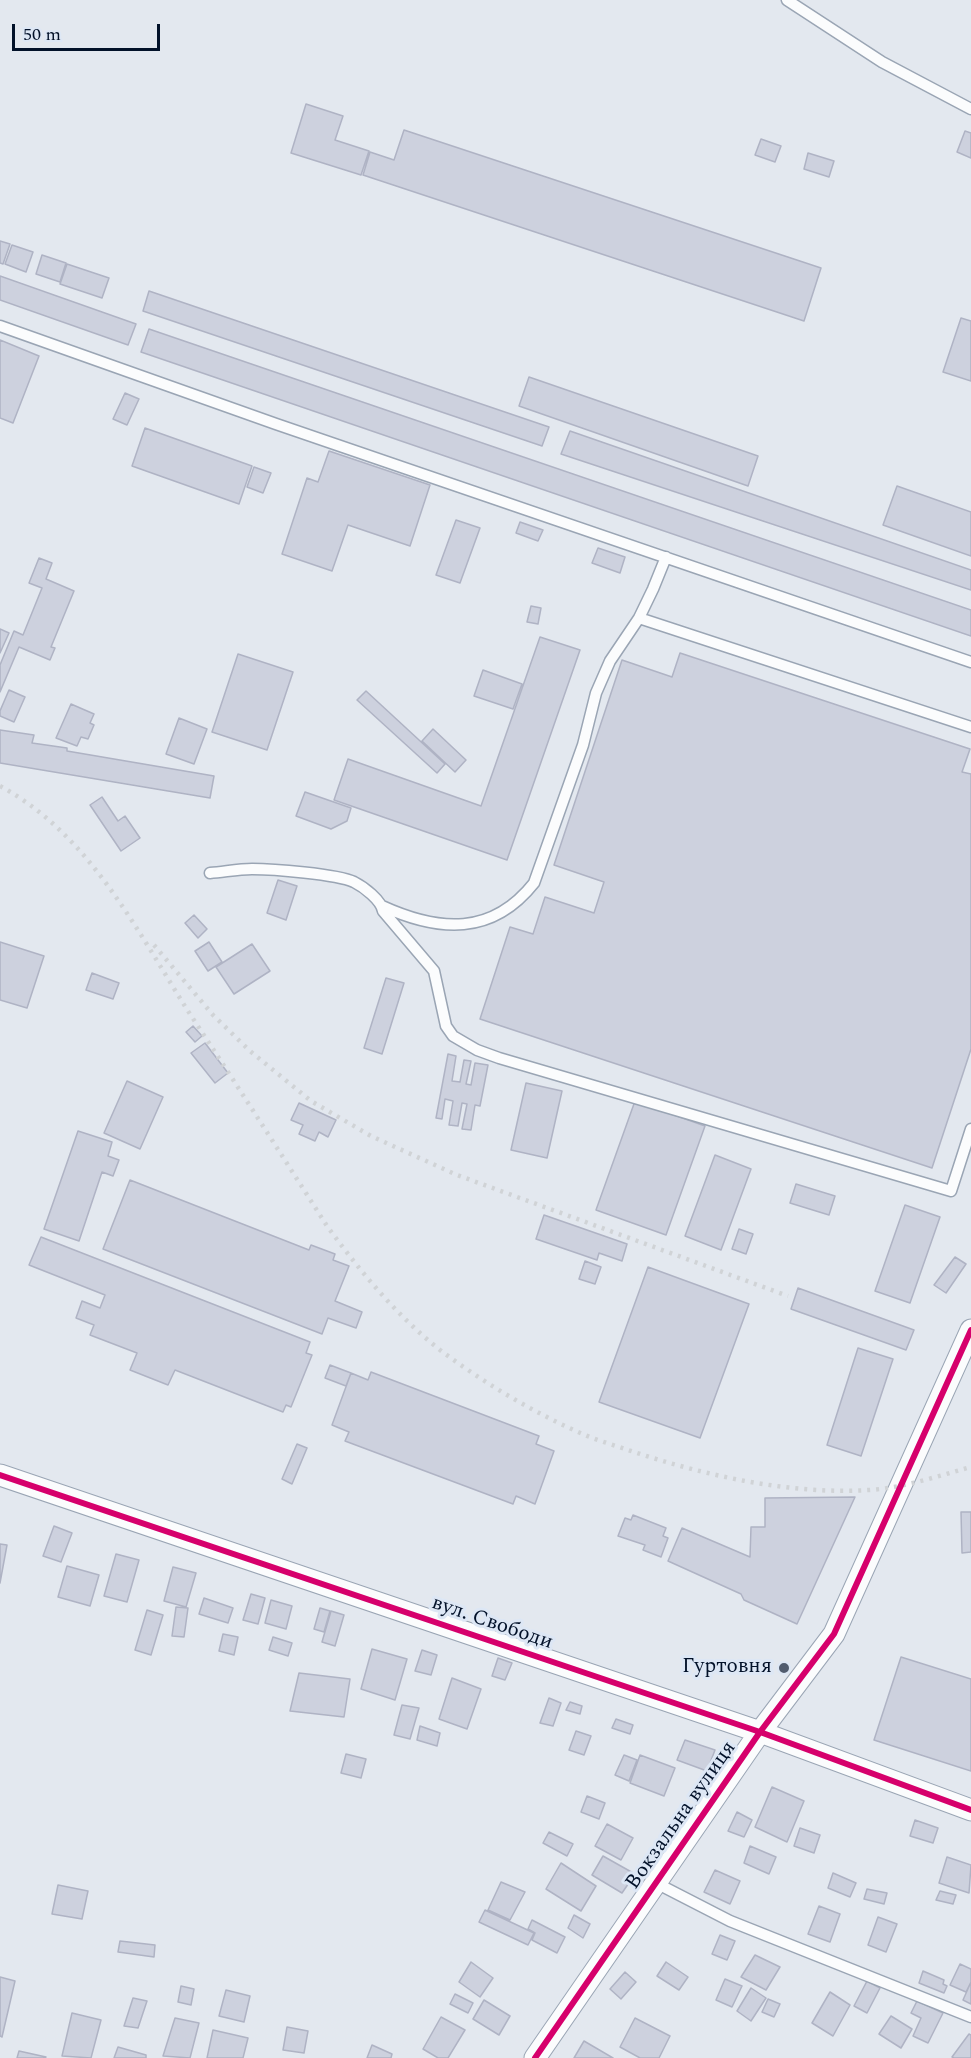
<!DOCTYPE html>
<html>
<head>
<meta charset="utf-8">
<style>
  body { margin:0 }
  #map { position:relative; width:971px; height:2058px; overflow:hidden; background:#e3e8ef; font-family:Spectral,serif }
  canvas { display:block }
  .scale { position:absolute; left:12px; top:24px; width:148px; height:27px; box-sizing:border-box; border:3px solid #021129; border-top:0; padding-left:8px; font-size:18px; line-height:21px; white-space:nowrap; color:#021129; -webkit-text-stroke:4px #dde7f5; paint-order:stroke }
</style>
</head>
<body>
<div id="map">
<canvas width="971" height="2058"></canvas>
<div class="scale">50 m</div>
</div>
<script>
const ctx = document.querySelector('canvas').getContext('2d');
ctx.lineJoin = 'round';
function paint(path, color) {
  ctx.fillStyle = color;
  ctx.fill(path, 'evenodd');
}
function trace(path, color, width, dash) {
  ctx.strokeStyle = color;
  ctx.lineWidth = width;
  ctx.lineCap = dash ? 'butt' : 'round';
  ctx.setLineDash(dash || []);
  ctx.stroke(path);
}
function write(font, color, halo, rows, align = 'center') {
  ctx.font = font + ' Spectral,serif';
  ctx.lineWidth = 6;
  ctx.setLineDash([]);
  ctx.textBaseline = 'middle';
  ctx.strokeStyle = halo;
  ctx.fillStyle = color;
  for (const [text, x, y, turn = 0] of rows) {
    ctx.save();
    ctx.translate(x, y);
    ctx.rotate((+turn || 0) * Math.PI / 180);
    ctx.textAlign = isNaN(turn) ? turn : align;
    if (halo) ctx.strokeText(text, 0, 0);
    ctx.fillText(text, 0, 0);
    ctx.restore();
  }
}
const building = new Path2D(`
  M306 104 343 116 335 140 369 151 361 175 291 153Z
  M404 130 821 268 804 321 363 175 370 152 394 160Z
  M965 131 971 133V158L957 152Z
  M761 139 781 146 775 162 755 155Z
  M808 153 834 161 829 177 804 169Z
  M0 241 10 244 3 264 0 263Z
  M12 245 33 252 26 272 5 264Z
  M42 255 66 263 60 282 36 274Z
  M67 264 109 278 102 298 60 284Z
  M0 276 136 324 128 345 0 300Z
  M149 291 549 427 542 446 143 311Z
  M961 318 971 321V381L943 372Z
  M149 329 971 610V636L141 352Z
  M0 340 39 356 13 423 0 418Z
  M529 377 758 456 748 486 519 406Z
  M125 393 139 399 127 425 113 419Z
  M145 428 252 466 239 504 132 466Z
  M570 431 971 570V590L561 454Z
  M329 451 430 485 410 546 348 525 332 571 282 554 307 478 318 482Z
  M254 467 271 473 263 493 247 487Z
  M897 486 971 512V556L883 525Z
  M456 520 480 528 460 583 436 575Z
  M520 522 543 530 538 541 516 533Z
  M598 548 625 557 620 573 592 563Z
  M39 558 52 563 46 579 74 591 51 647 55 648 50 660 19 647 0 692V665L14 631 23 635 42 588 29 583Z
  M531 606 541 608 538 624 527 622Z
  M0 629 9 633 0 653Z
  M540 637 580 650 507 860 334 800 348 759 481 806Z
  M680 653 970 749 962 772 971 774V1049L932 1168 480 1019 510 927 533 934 545 897 594 913 604 882 554 865 622 660 672 677Z
  M238 654 293 672 267 750 212 732Z
  M483 670 522 684 513 709 474 696Z
  M9 690 25 697 14 722 0 716V711Z
  M366 691 445 764 437 773 357 700Z
  M71 704 94 714 90 723 94 725 88 739 81 737 77 746 56 738Z
  M179 718 207 729 194 764 166 754Z
  M433 729 466 760 455 772 422 741Z
  M0 730 34 735 32 743 67 748V751L214 776 210 798 0 763Z
  M305 792 351 808 347 821 331 829 296 816Z
  M102 797 118 821 125 816 140 838 121 851 90 805Z
  M278 880 297 886 286 920 267 913Z
  M194 915 207 929 198 938 185 923Z
  M0 942 44 956 27 1008 0 1000Z
  M209 942 222 962 208 971 195 951Z
  M252 944 270 971 234 994 216 967Z
  M92 973 119 983 113 999 86 990Z
  M386 978 404 983 382 1054 364 1048Z
  M193 1026 202 1036 195 1042 186 1032Z
  M205 1043 228 1073 215 1083 191 1053Z
  M448 1054 456 1056 452 1081 460 1082 464 1060 471 1061 466 1084 471 1085 475 1063 488 1065 480 1106 475 1105 471 1130 462 1129 467 1104 462 1103 458 1126 449 1125 453 1101 445 1099 442 1119 436 1118Z
  M127 1081 163 1097 140 1149 104 1133Z
  M526 1083 562 1091 547 1158 511 1150Z
  M635 1101 705 1126 666 1235 596 1210Z
  M299 1103 336 1120 328 1137 319 1132 315 1141 299 1134 303 1125 291 1120Z
  M78 1131 112 1142 108 1156 119 1160 113 1176 102 1172 79 1241 44 1229Z
  M715 1155 751 1169 721 1250 685 1236Z
  M130 1180 309 1250 311 1245 335 1254 333 1260 349 1266 335 1301 362 1312 356 1328 328 1318 322 1334 103 1249Z
  M796 1184 835 1196 829 1215 790 1203Z
  M905 1205 940 1217 910 1303 875 1291Z
  M544 1215 627 1244 622 1261 599 1253 597 1260 536 1239Z
  M739 1229 753 1234 746 1254 732 1249Z
  M41 1237 310 1342 306 1353 312 1355 291 1407 286 1405 283 1412 175 1370 168 1385 130 1370 137 1353 90 1335 94 1325 76 1318 82 1301 100 1308 105 1295 29 1265Z
  M955 1257 966 1264 946 1293 934 1285Z
  M585 1261 601 1267 595 1284 579 1279Z
  M648 1267 749 1304 700 1438 599 1402Z
  M798 1288 914 1330 906 1350 791 1309Z
  M858 1348 893 1359 861 1456 827 1445Z
  M330 1365 351 1373 346 1386 325 1378Z
  M371 1372 539 1436 536 1444 554 1451 535 1504 516 1496 513 1504 345 1441 349 1432 332 1425 351 1373 368 1380Z
  M297 1444 307 1448 292 1484 282 1479Z
  M855 1497 797 1624 744 1600 741 1594 668 1561 682 1528 750 1557 751 1527H765V1498Z
  M961 1512H971V1552L962 1553Z
  M633 1515 666 1528 663 1536 668 1538 661 1557 643 1550 645 1545 618 1536 625 1518 631 1520Z
  M54 1526 72 1533 61 1562 43 1556Z
  M0 1544 7 1545 0 1583Z
  M116 1554 139 1560 127 1602 104 1596Z
  M67 1566 99 1575 90 1606 58 1597Z
  M173 1567 196 1573 186 1607 164 1601Z
  M251 1594 265 1598 258 1624 243 1620Z
  M204 1598 233 1608 228 1623 199 1614Z
  M271 1600 292 1606 286 1629 265 1623Z
  M176 1607 188 1608 184 1637 172 1636Z
  M320 1608 330 1611 324 1632 314 1629Z
  M147 1610 163 1615 151 1655 135 1650Z
  M331 1611 344 1615 335 1646 322 1642Z
  M223 1634 238 1637 234 1655 219 1651Z
  M273 1637 292 1643 288 1656 269 1650Z
  M372 1649 407 1659 395 1700 361 1689Z
  M422 1650 437 1655 431 1675 415 1671Z
  M901 1657 971 1679V1771L874 1740Z
  M498 1658 512 1663 505 1680 492 1676Z
  M299 1673 350 1679 344 1717 290 1711Z
  M452 1678 481 1689 467 1729 439 1719Z
  M549 1698 561 1703 553 1726 540 1723Z
  M570 1702 582 1706 580 1714 566 1710Z
  M402 1705 419 1708 410 1739 394 1735Z
  M616 1719 633 1725 630 1734 612 1728Z
  M420 1726 440 1733 437 1746 417 1740Z
  M576 1731 591 1736 584 1755 569 1750Z
  M685 1740 715 1750 707 1771 677 1760Z
  M346 1754 366 1759 361 1778 341 1773Z
  M624 1755 637 1760 629 1781 615 1775Z
  M640 1755 675 1768 664 1796 630 1783Z
  M772 1787 804 1801 787 1842 755 1827Z
  M587 1796 605 1803 599 1819 581 1812Z
  M737 1812 752 1820 744 1837 728 1831Z
  M915 1820 938 1828 933 1843 910 1836Z
  M607 1824 633 1838 621 1860 595 1846Z
  M800 1828 820 1835 814 1853 794 1846Z
  M549 1832 573 1844 567 1856 543 1843Z
  M750 1846 776 1857 769 1874 744 1863Z
  M603 1856 635 1874 622 1893 592 1875Z
  M947 1857 971 1865 969 1893 939 1883Z
  M561 1863 596 1886 581 1911 546 1889Z
  M715 1870 740 1881 730 1904 704 1892Z
  M833 1873 856 1883 850 1897 828 1888Z
  M501 1882 525 1892 510 1920 488 1910Z
  M58 1885 88 1891 82 1919 52 1914Z
  M867 1889 887 1893 884 1904 864 1899Z
  M940 1891 956 1895 953 1904 936 1900Z
  M819 1906 840 1914 830 1942 808 1934Z
  M485 1910 534 1933 528 1945 479 1922Z
  M574 1915 590 1924 583 1938 568 1928Z
  M878 1917 897 1924 886 1952 868 1945Z
  M532 1920 565 1937 557 1953 532 1940 535 1933 528 1929Z
  M720 1935 735 1941 727 1960 712 1954Z
  M120 1941 155 1945 154 1957 118 1952Z
  M755 1955 780 1967 766 1990 741 1977Z
  M471 1962 493 1978 480 1997 459 1982Z
  M666 1962 688 1977 679 1990 657 1976Z
  M960 1964 971 1969V1982L966 1992 950 1985Z
  M923 1971 944 1980 943 1984 947 1986 944 1993 919 1983Z
  M625 1972 636 1982 621 1999 610 1989Z
  M0 1977 15 1981 2 2037 0 2036Z
  M725 1979 742 1986 732 2007 716 2000Z
  M867 1981 880 1988 867 2013 854 2006Z
  M971 1982V2004L963 2000Z
  M181 1986 194 1989 191 2005 178 2002Z
  M751 1988 766 1998 751 2021 737 2011Z
  M226 1990 250 1996 244 2022 219 2016Z
  M830 1992 850 2005 833 2036 812 2023Z
  M455 1994 473 2003 468 2013 450 2004Z
  M133 1998 147 2001 138 2028 124 2026Z
  M768 1999 780 2004 774 2017 762 2012Z
  M484 2000 510 2016 499 2035 473 2019Z
  M917 2001 943 2013 928 2043 913 2036 921 2018 911 2013Z
  M72 2013 101 2020 91 2058 62 2056Z
  M891 2016 912 2029 901 2048 879 2034Z
  M441 2017 465 2030 448 2058H438L423 2049Z
  M175 2018 199 2023 190 2058 163 2056Z
  M635 2018 670 2036 659 2058H640L620 2047Z
  M287 2027 308 2031 304 2053 283 2050Z
  M213 2030 248 2038 243 2058H207Z
  M969 2034 971 2035V2058H954L952 2057Z
  M584 2041 613 2058H574Z
  M372 2045 392 2054 391 2058H367Z
  M118 2047 146 2055V2058H114Z
  M19 2051 46 2057 45 2058H17Z`);
const lane = new Path2D(`
  M787 0 882 62 971 109
  M0 326 276 424 971 662
  M639 618 653 589 666 557
  M210 873C224 872 238 869 252 869 272 869 337 874 354 882 364 887 381 900 383 911L434 971 446 1026 453 1036 477 1050 499 1058 951 1191 971 1129
  M382 906C439 932 492 936 534 883L583 745 596 693 610 661 639 618 971 727
  M656 1883 730 1921 971 2017`);
const street = new Path2D(`
  M0 1475 760 1732 971 1810
  M535 2058 760 1732 834 1634 971 1330`);
const rail = new Path2D(`
  M0 786C89 834 136 929 188 1011 235 1082 281 1154 327 1226 360 1271 396 1315 440 1350 484 1383 534 1413 585 1435 599 1441 614 1445 628 1450 703 1475 789 1495 869 1490 903 1488 938 1476 971 1467
  M154 945 213 1015 250 1051 311 1101 371 1136 457 1175 788 1296`);
const cycleway = new Path2D(`
  M0 1475 760 1732 971 1810
  M535 2058 760 1732 834 1634 971 1330`);
const markers = [
  [784,1668,6,"#515c6e"]
];
const streetNames = [
  ["вул. Свободи",492,1624,19],
  ["Вокзальна вулиця",682,1816,-55]
];
const poiNames = [
  ["Гуртовня",772,1668]
];
paint(building, '#cdd1de');
trace(building, '#afb3c4', 1.5);
trace(lane, '#9aa5b4', 13);
trace(street, '#9aa5b4', 23);
trace(lane, '#fbfcfd', 10);
trace(street, '#fbfcfd', 21);
trace(rail, '#d0d3d6', 4.5, [3, 6]);
trace(cycleway, '#d6006c', 6);
for (const [x, y, r, color] of markers) {
  const dot = new Path2D();
  dot.arc(x, y, r, 0, 2 * Math.PI);
  ctx.fillStyle = color;
  ctx.fill(dot);
  trace(dot, '#dde7f5', 2);
}
write('21px', '#021129', '#dde7f5', streetNames);
write('21px', '#021129', '#dde7f5', poiNames, 'right');
</script>
</body>
</html>
